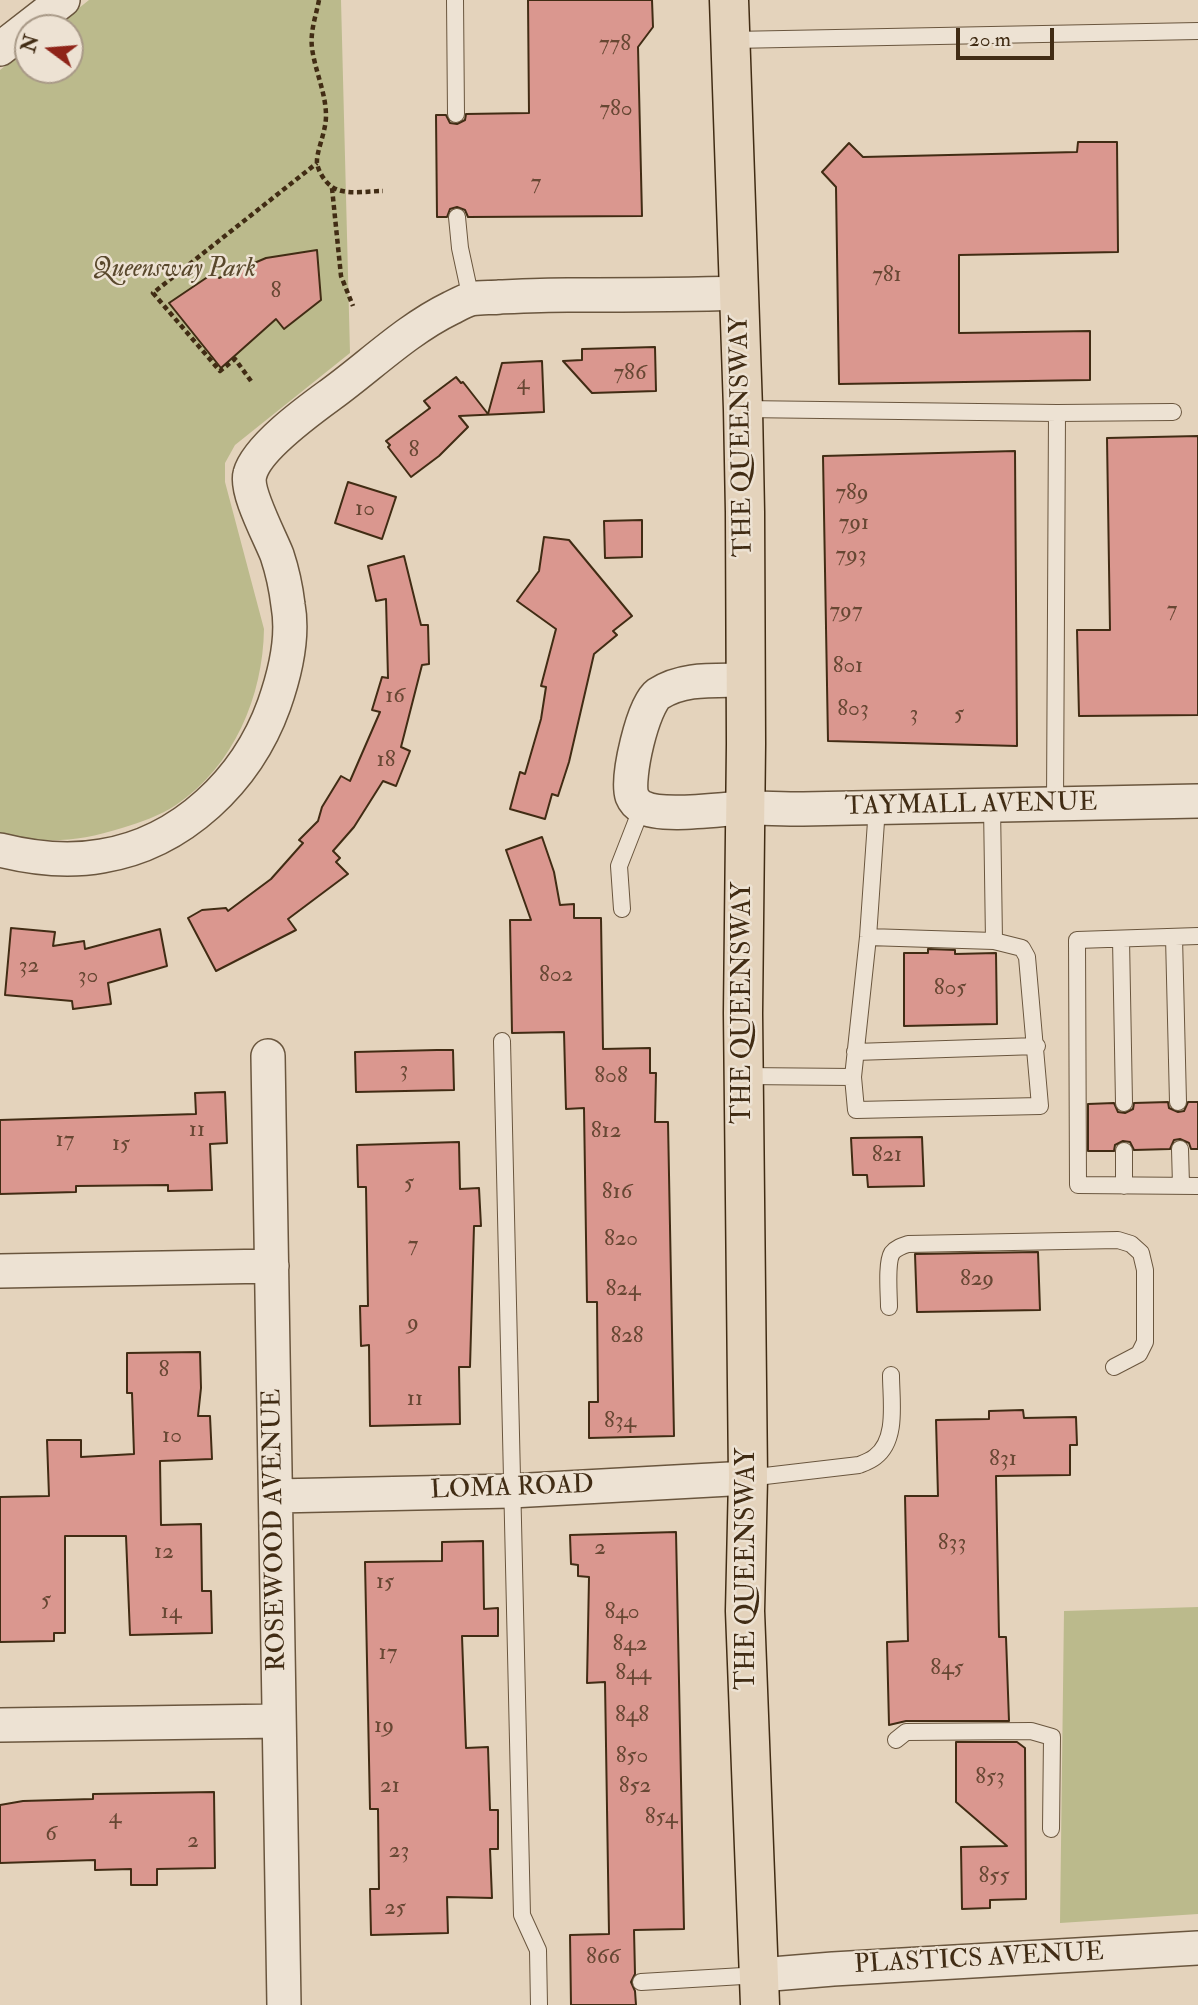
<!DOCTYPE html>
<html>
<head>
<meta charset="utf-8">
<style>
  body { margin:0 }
  #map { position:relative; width:1198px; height:2005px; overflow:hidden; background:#e4d3bc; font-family:"IM FELL Double Pica",serif }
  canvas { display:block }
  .north { position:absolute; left:14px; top:14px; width:70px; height:70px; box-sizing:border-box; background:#ede2d3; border:2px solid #a89987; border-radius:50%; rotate:286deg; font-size:19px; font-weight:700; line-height:28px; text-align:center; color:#412c14 }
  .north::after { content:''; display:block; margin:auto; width:24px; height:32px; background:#8f2418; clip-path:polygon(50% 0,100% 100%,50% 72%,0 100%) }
  .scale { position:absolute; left:956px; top:28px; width:98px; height:32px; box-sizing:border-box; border:4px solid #412c14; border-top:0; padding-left:9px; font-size:21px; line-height:24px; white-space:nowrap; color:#412c14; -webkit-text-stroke:5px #ede2d3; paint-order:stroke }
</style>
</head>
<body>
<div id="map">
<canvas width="1198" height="2005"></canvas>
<div class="north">N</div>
<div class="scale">20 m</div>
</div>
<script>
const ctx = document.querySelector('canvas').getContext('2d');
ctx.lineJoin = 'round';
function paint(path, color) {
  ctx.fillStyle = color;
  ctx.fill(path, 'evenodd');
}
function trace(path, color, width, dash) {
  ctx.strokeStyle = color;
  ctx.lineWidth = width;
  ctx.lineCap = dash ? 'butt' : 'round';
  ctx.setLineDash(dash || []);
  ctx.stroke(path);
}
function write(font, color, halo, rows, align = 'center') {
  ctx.font = font + ' "IM FELL Double Pica",serif';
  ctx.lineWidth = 5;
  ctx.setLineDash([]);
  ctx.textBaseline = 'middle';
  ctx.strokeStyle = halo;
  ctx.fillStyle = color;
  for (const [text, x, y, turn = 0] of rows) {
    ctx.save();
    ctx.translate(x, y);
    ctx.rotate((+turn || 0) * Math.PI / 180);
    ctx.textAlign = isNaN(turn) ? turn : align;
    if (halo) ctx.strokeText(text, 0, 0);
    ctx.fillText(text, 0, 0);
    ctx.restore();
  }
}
const green = new Path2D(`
  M89 0H341L350 353 235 445 225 463V482L264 629C263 696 234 766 176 805 159 816 141 822 122 828 78 842 45 844 0 834V70L28 48V70H70V28H54Z
  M1198 1607V1914L1060 1923 1064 1611Z`);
const building = new Path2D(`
  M528 0H652L653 27 638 47 642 216 468 217 465 210 457 207 450 209 447 217H437L436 115H446L450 123 457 124 465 120 466 114 529 113Z
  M1078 142H1117L1118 252 959 255V333L1090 331V380L839 384 836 187 822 172 849 143 863 157 1077 152Z
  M317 250 321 300 284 329 276 319 221 368 169 303 215 272 219 278 266 258Z
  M655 347 656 391 592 393 563 361 582 360V349Z
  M542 361 544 412 459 416 468 427 439 456 411 477 388 447 390 445 386 441 430 408 424 401 456 377 461 383 463 382 488 414 502 363Z
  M1198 436V715L1079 716 1077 630H1110L1107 438Z
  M1015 451 1017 746 828 741 823 456Z
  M348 482 396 497 382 539 335 523Z
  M642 520V557L605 558 604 521Z
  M544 537 569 540 632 616 613 631 617 635 594 654 569 762 558 796 552 794 545 819 510 809 520 772 525 774 541 719 546 687 541 686 556 629 517 601 539 571Z
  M404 556 421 625H428L429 664 422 665 401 747 410 751 396 786 383 781 354 827 333 851 340 858 336 862 348 874 288 919 296 930 216 971 188 918 202 910 226 908 228 911 271 879 303 843 299 840 318 821 322 807 341 776 350 781 380 712 372 710 382 677 388 678 386 599 376 601 368 566Z
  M542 837 554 872 560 905 574 904V918H601L603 1049 650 1048V1073H656L655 1122H668L674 1436 589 1438V1402H598L597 1302H587L584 1108 566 1109 564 1032 512 1033 510 920H531L506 850Z
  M11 928 55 932 53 946 84 941 85 949 160 929 167 966 108 983 111 1004 73 1009 72 1001 5 995Z
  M928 949 955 950V954L996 953 997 1024 904 1026V953H928Z
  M437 1050H453L454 1090 356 1092 355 1052Z
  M225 1092 227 1143 210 1144 212 1190 168 1191V1185L76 1186V1192L0 1194V1120L196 1114 195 1093Z
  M1168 1102 1169 1108 1178 1112 1184 1111 1188 1102H1198V1149H1191L1189 1143 1180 1139 1174 1140 1170 1149 1134 1150 1130 1142 1123 1141 1115 1145 1114 1151H1088V1104L1114 1103 1118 1112 1125 1113 1133 1109 1134 1103Z
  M922 1137 924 1186 868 1187 867 1175H853L851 1138Z
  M459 1142 460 1189 479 1188 481 1226H474L470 1367H459L460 1424 370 1426 369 1345 361 1346 360 1306H368L366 1187H358L357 1145Z
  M1038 1252 1040 1310 917 1312 915 1254Z
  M200 1352 201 1388 198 1416H210L212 1459 160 1461 161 1525 201 1524 202 1591H211L212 1633 130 1635 126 1536H65V1633H54V1641L0 1642V1497L49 1496 47 1440H81V1457L134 1454 132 1393H127V1353Z
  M1023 1410 1024 1418 1076 1417 1077 1445H1070V1475L996 1476 999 1637H1006L1009 1721H906L889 1725 887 1642 908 1641 905 1496H938L936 1420 989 1419V1411Z
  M676 1532 684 1929 634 1930 635 1974 631 1982 635 1991 636 2005H571L570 1935 609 1934 605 1682 587 1683 589 1577 578 1576V1565L571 1564 570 1535Z
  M483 1541 484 1609 498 1608V1636H462L466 1748 488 1747 490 1810H498V1849H490L492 1898 447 1897 448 1933 371 1935 370 1889H379L378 1809H370L365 1562 442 1561V1542Z
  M956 1742H1017L1025 1748 1026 1899 990 1900V1908L962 1909 961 1847 1007 1846 956 1802Z
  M214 1792 215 1868 157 1869V1885H131V1869L95 1870V1860L0 1863V1805L23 1801 93 1799V1794Z`);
const path = new Path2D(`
  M319 0C316 16 310 31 312 48 315 71 326 93 326 116 326 132 316 152 317 163 318 171 325 182 331 186 343 196 368 191 383 191
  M332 188 341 276 353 306
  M251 381 235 359 220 371 153 293 317 163`);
const lane = new Path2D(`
  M455 0 456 114
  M732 40 1198 31
  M457 217 460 248 471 299
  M743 409 1057 413
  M1055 804 1057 413 1173 412
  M992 806 994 941
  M622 909 619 866 642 807
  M1198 936 1077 940 1078 1185 1198 1186
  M868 937 994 941 1022 948 1027 957 1040 1106 856 1110 853 1077 868 937 877 807
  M1174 937 1178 1102
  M1121 939 1124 1103
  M502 1041 522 1915 538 1950 539 2005
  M855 1052 1037 1046
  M744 1076 853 1077
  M1180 1149 1181 1185
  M1124 1186V1151
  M889 1307C889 1294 886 1263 892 1253 896 1248 902 1246 908 1244L1118 1240 1131 1244 1141 1253 1145 1270V1342L1139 1354 1114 1367
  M748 1478 859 1465C864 1463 870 1461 875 1457 898 1440 891 1401 891 1375
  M896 1740 906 1732 1031 1731 1052 1737 1051 1829
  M641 1982 760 1975`);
const street = new Path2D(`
  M0 49 63 0
  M746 680C716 681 684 677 658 694 643 705 626 778 632 796 634 801 638 805 642 807 662 818 720 809 744 808 763 808 783 809 803 809L1198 801
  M0 850C32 858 69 862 102 856 182 843 247 780 274 705 285 674 294 638 288 605 286 588 282 570 277 555 270 537 245 491 250 474 257 448 308 411 330 395 370 366 406 330 451 308 457 305 464 301 471 299 480 297 491 298 500 297 523 296 545 295 568 295 625 295 683 295 740 293
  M268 1056 284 2005
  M0 1271 272 1266
  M276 1496 511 1491 748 1478
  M0 1725 279 1721
  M760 1975 833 1969 1198 1948`);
const primary = new Path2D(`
  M729 0 743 409 745 512 746 744 743 1013 748 1478 745 1611 760 2005`);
const numberNames = [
  ["778",615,45],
  ["780",616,110],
  ["7",536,184],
  ["781",887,276],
  ["8",276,292],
  ["786",630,374],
  ["4",523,384],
  ["8",414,451],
  ["789",852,494],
  ["10",365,510],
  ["791",854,524],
  ["793",851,556],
  ["7",1172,611],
  ["797",846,612],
  ["801",848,667],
  ["16",395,697],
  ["803",853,710],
  ["3",914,715],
  ["5",959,715],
  ["18",386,761],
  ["32",29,967],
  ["802",556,976],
  ["30",88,977],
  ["805",950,989],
  ["3",404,1071],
  ["808",611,1077],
  ["11",197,1131],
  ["812",606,1132],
  ["17",65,1141],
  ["15",121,1145],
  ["821",887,1156],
  ["5",409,1184],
  ["816",617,1193],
  ["820",621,1240],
  ["7",413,1246],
  ["829",977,1280],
  ["824",623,1290],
  ["9",413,1324],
  ["828",627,1337],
  ["8",164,1371],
  ["11",415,1400],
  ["834",620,1422],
  ["10",172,1437],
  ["831",1003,1460],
  ["833",952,1544],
  ["2",600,1549],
  ["12",164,1553],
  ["15",385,1583],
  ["5",46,1601],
  ["14",171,1613],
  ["840",622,1613],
  ["842",630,1645],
  ["17",388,1654],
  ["845",947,1669],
  ["844",633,1674],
  ["848",632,1716],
  ["19",384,1727],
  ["850",632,1757],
  ["853",990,1778],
  ["21",390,1787],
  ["852",635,1787],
  ["4",115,1818],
  ["854",661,1818],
  ["6",51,1835],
  ["2",193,1842],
  ["23",399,1852],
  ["855",994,1877],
  ["25",395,1909],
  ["866",603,1958]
];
const parkNames = [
  ["Queensway Park",174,270]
];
const streetNames = [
  ["THE QUEENSWAY",743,436,-91],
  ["TAYMALL AVENUE",971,806,-1],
  ["THE QUEENSWAY",744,1003,-90],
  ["LOMA ROAD",512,1489,-2],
  ["ROSEWOOD AVENUE",276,1530,-91],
  ["THE QUEENSWAY",748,1569,-90],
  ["PLASTICS AVENUE",979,1960,-3]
];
paint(green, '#bbba8c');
paint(building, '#da978f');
trace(building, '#412c14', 2);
trace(lane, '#6a563e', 18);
trace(street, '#6a563e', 36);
trace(primary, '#412c14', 41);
trace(path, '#412c14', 4.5, [5, 3.5]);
trace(lane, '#ede2d3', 16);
trace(street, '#ede2d3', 33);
trace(primary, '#e4d3bc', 38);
write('23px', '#674733', null, numberNames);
write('italic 26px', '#59482c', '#ede2d3', parkNames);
write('26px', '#412c14', '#ede2d3', streetNames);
</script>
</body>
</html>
